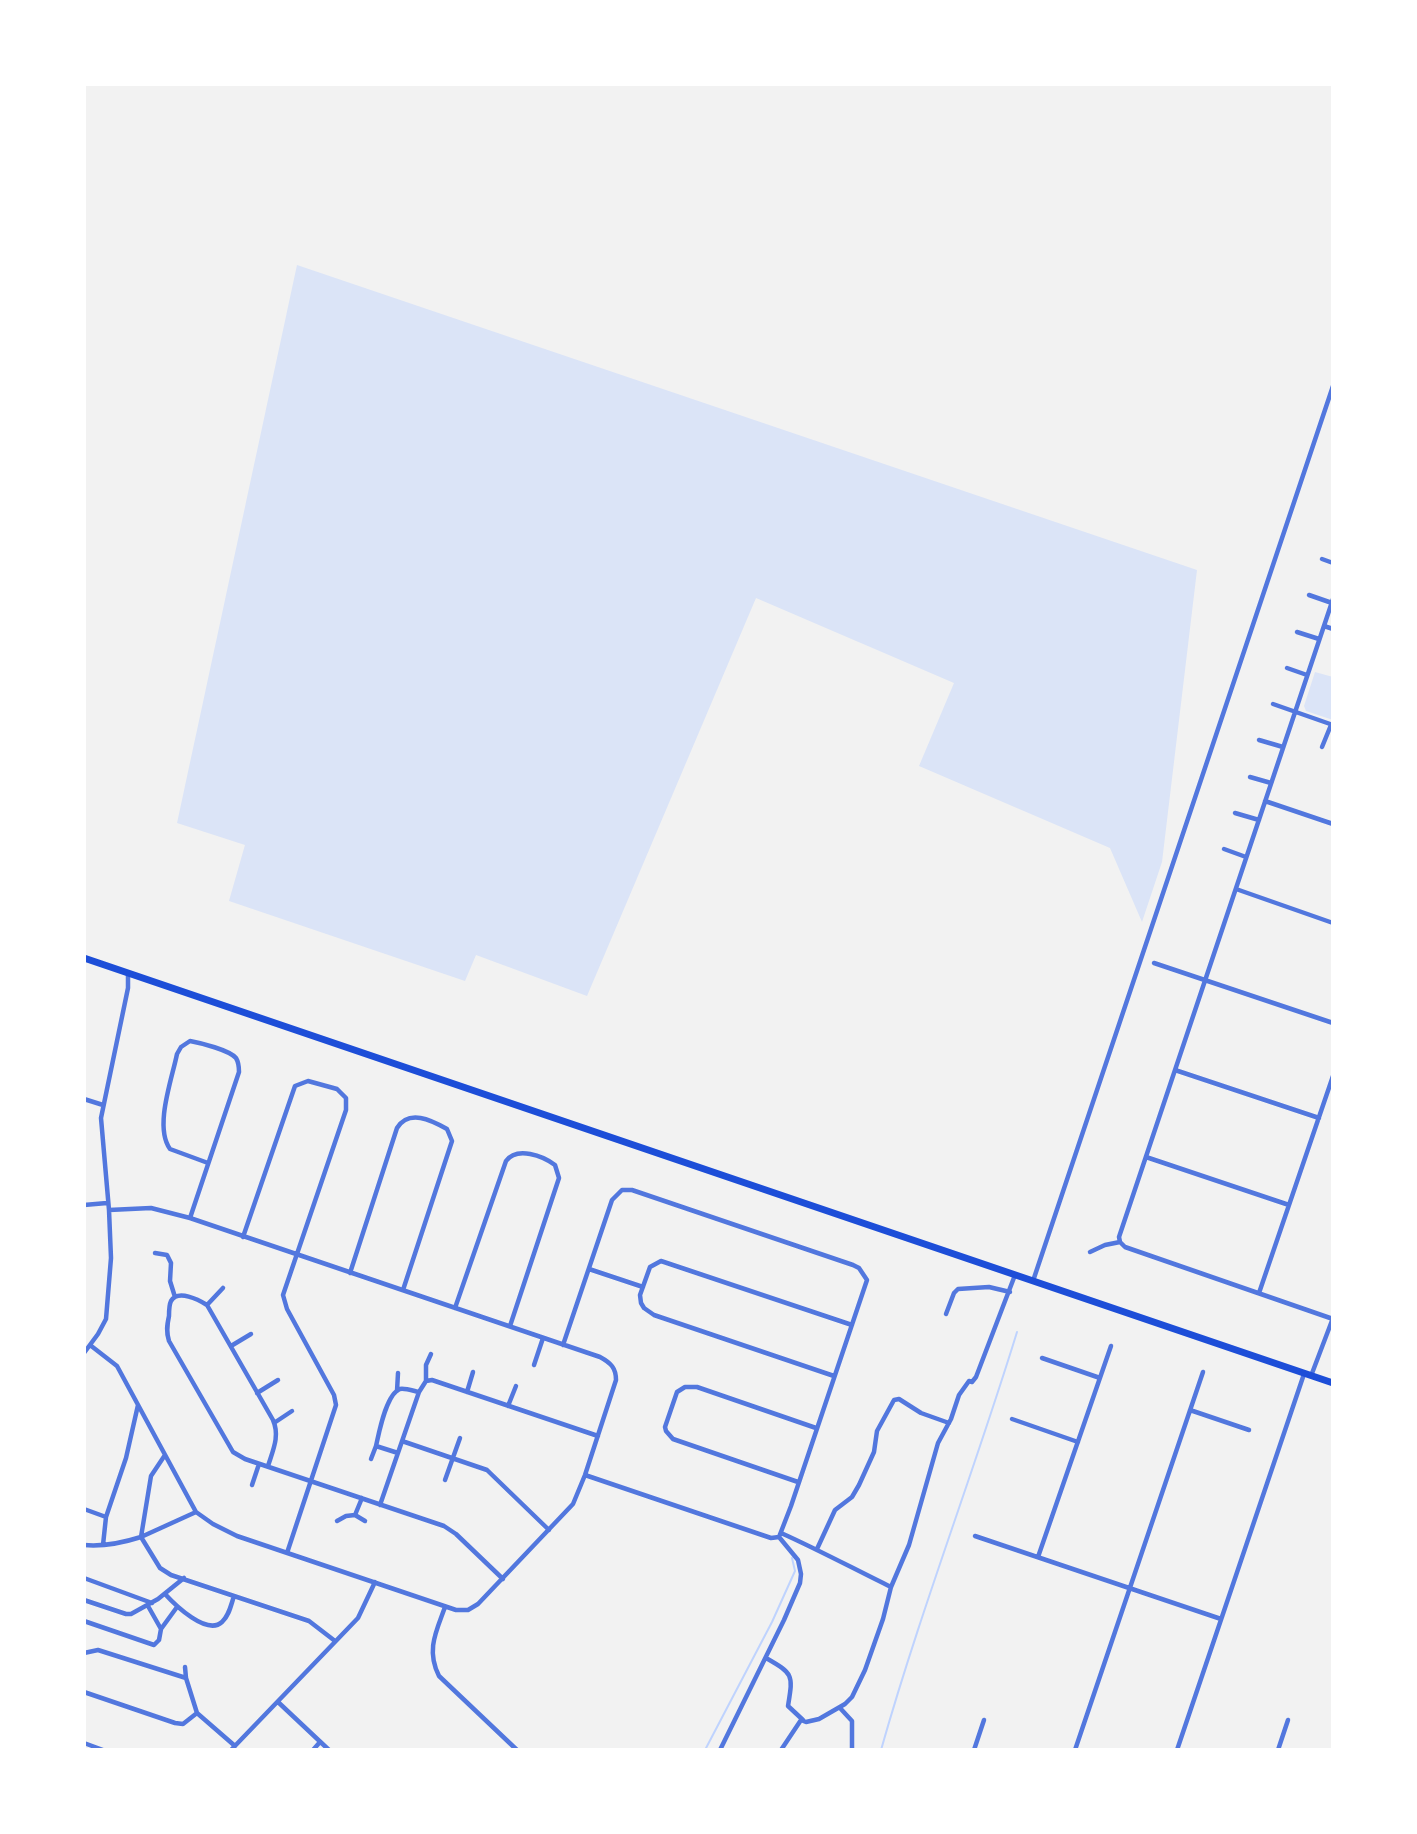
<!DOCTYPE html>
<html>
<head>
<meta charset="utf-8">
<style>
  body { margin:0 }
  #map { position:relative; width:1417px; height:1834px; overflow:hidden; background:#f2f2f2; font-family:"Sofia Sans Condensed",sans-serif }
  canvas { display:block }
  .frame { position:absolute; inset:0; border:86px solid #fff; pointer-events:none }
</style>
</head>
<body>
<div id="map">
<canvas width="1417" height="1834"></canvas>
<div class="frame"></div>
</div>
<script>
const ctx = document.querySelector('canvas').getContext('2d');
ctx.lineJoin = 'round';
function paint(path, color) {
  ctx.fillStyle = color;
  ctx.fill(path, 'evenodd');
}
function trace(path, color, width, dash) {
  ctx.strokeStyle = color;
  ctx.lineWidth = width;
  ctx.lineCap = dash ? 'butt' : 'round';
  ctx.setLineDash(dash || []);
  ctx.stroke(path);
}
const green = new Path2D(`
  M297 265 1197 570 1162 862 1142 922 1110 848 919 766 954 683 756 598 587 996 476 955 465 981 229 901 245 845 177 823Z
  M1315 672 1333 677V720L1306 711 1304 706Z`);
const stream = new Path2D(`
  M705 1750 772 1622 795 1571 792 1558
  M881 1750C921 1609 974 1472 1017 1332`);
const minor = new Path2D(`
  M1322 559 1333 563
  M1309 595 1332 603
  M1333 599 1119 1237 1120 1242 1125 1247 1333 1319
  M1324 626 1333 629
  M1297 632 1319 639
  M1287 668 1307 675
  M1273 704 1333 725
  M1259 740 1283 747
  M1322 747 1331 725
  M1250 777 1271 783
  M1265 801 1333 824
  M1235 813 1259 820
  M1224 849 1246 857
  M1236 889 1333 923
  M1154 963 1333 1023
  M1175 1070 1319 1118
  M84 1099 103 1105
  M1146 1157 1289 1205
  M84 1205 107 1203
  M190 1218 239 1072C239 1067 239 1063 236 1058 229 1050 201 1043 190 1041L181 1047 177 1054C172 1079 154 1127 170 1149L208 1163
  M243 1237 295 1086 308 1081 337 1089 346 1098V1110L283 1295 287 1309 334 1395 336 1405 287 1553
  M1090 1252 1105 1245 1120 1242
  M155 1253 167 1255 171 1263 170 1281 175 1297
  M589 1269 643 1287
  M350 1273 397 1128C409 1109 431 1120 447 1129L452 1141 403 1290
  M1033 1281 1333 386
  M1259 1293 1333 1076
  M207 1305 223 1288
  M455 1308 506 1161C517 1146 543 1156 555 1165L559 1178 510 1326
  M946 1314 954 1293 958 1289 989 1287 1010 1292
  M90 1345 117 1366 196 1512 213 1524 237 1536 456 1610H468L478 1604 573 1504 585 1475 616 1380C616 1368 611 1363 600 1357L190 1218 151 1208 109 1210
  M563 1345 612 1200 622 1190H632L853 1265 859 1268 867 1280 791 1506 779 1537 771 1538 585 1475
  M231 1346 251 1334
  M84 1353 98 1334 106 1319 111 1258 109 1210 101 1118 128 988V973
  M1042 1358 1100 1378
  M534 1365 543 1338
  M834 1376 654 1315 644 1308 641 1303 640 1295 650 1267 661 1261 852 1325
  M1311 1376 1333 1318
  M426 1381V1365L431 1354
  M397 1391 398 1373
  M467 1392 473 1372
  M257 1393 278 1380
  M508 1406 516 1386
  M1190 1410 1249 1430
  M1012 1419 1078 1442
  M274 1423 292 1411
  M402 1441 487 1470 549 1530
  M398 1453 376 1446C379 1433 386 1394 400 1389 405 1388 414 1391 419 1392
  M371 1459 376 1446
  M268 1466C273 1450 280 1436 273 1420L207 1305C199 1300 178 1289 171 1301 169 1305 169 1311 169 1316 167 1325 166 1332 169 1341L233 1452 245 1459 444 1526 456 1534 503 1579
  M445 1480 460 1438
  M798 1482 673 1439 666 1431 665 1427 677 1392 685 1387H697L816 1428
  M252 1485 259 1464
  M380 1505 419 1392 426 1381 432 1380 598 1436
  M84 1509 106 1517
  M196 1512 141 1537 160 1568 171 1575 309 1621 335 1641
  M355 1515 365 1521
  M337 1521 346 1516 355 1515 362 1498
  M781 1533C819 1550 854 1569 891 1587
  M975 1536 1221 1619
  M84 1545C104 1547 122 1543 141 1537L151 1476 165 1455
  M103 1545 106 1517 126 1458 138 1405
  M817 1549 835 1510 852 1497 859 1485 874 1452 877 1431 894 1400 899 1399 921 1413 949 1423
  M1038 1557 1111 1346
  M84 1578 152 1603
  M165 1594C175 1605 207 1636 222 1622 229 1616 231 1605 234 1596
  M84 1600 126 1614H131L158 1599 184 1578
  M445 1607C436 1632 426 1650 439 1676L517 1750
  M84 1621 154 1645 159 1640 161 1629 148 1606
  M161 1629 177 1607
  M84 1653 98 1650 186 1678
  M766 1658C794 1674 793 1675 788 1706L803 1720
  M84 1692 175 1723 183 1724 197 1713 186 1678 185 1667
  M278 1702 329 1750
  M840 1708 852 1721V1750
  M197 1713 235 1746
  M84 1743 103 1750
  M231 1750 358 1618 375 1582
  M313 1750 320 1742
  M720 1750 784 1620 800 1583 801 1574 798 1560 779 1537
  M781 1750 801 1720 806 1722 819 1719 845 1704 852 1697 865 1670 883 1619 891 1587 909 1545 938 1443 951 1419 959 1395 969 1381 972 1382 976 1377 1015 1275
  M974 1750 984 1720
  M1075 1750 1203 1372
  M1177 1750 1304 1374
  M1278 1750 1288 1720`);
const secondary = new Path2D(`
  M84 958 1333 1383`);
paint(green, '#dbe4f7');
trace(stream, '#bfd3fe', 2);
trace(minor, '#5277de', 4.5);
trace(secondary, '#1d4ed8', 7);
</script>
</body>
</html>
